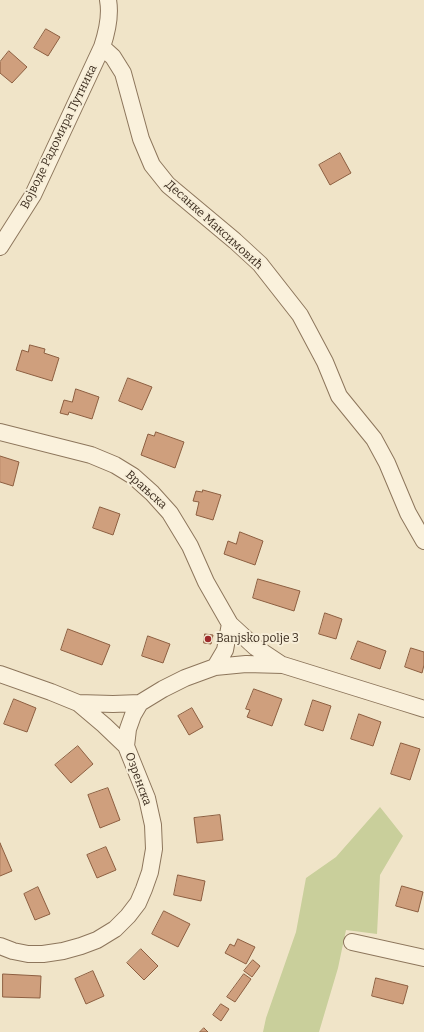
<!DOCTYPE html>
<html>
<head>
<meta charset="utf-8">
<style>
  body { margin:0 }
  canvas { display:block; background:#f0e4c8 }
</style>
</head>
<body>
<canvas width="424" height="1032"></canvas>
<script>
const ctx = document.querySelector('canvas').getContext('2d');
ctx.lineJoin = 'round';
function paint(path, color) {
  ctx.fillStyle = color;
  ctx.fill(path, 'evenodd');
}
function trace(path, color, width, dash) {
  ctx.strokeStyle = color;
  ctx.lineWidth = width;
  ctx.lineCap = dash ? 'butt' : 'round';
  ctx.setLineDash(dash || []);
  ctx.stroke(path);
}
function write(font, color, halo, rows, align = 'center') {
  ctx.font = font + ' Bitter,serif';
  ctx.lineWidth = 4;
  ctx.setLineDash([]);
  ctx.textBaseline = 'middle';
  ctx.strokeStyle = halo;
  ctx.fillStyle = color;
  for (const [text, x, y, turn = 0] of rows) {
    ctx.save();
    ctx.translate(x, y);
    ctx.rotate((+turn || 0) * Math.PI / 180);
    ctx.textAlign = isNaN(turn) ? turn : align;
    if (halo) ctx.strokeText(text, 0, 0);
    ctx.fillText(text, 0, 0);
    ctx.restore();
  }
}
const green = new Path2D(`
  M380 807 403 836 380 875 377 934 346 930 338 968 319 1032H263L266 1018 296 932 306 878 336 857Z`);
const building = new Path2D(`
  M46 29 60 37 48 56 34 48Z
  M9 51 27 67 12 83 0 73V62Z
  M340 153 351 173 330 185 319 165Z
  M30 345 45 349 44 353 59 358 52 381 16 370 22 350 28 352Z
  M128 378 152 387 142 410 119 401Z
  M76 389 99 397 92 419 69 412 68 415 60 413 64 400 72 402Z
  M156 432 184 442 175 468 141 455 148 434 154 436Z
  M0 456 19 462 13 486 0 482Z
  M203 490 221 495 213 520 196 515 199 502 193 501 196 491 202 492Z
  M100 507 120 514 113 535 93 528Z
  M240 532 263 541 255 565 224 554 228 541 236 544Z
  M258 579 300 591 294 611 253 598Z
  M325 613 342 619 336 639 319 634Z
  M68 629 110 645 102 665 61 650Z
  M205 634 213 635 211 644 204 643Z
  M148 636 170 644 163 663 142 656Z
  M358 641 386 651 380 669 351 659Z
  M411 648 424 652V665L422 673 405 667Z
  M254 689 282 699 272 726 247 717 250 710 246 709Z
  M14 699 36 708 27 732 4 724Z
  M313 700 331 706 323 731 305 725Z
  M192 708 203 727 189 735 178 716Z
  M359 714 381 722 373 746 351 739Z
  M401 743 420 749 410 780 391 774Z
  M78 746 93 764 71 783 55 765Z
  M108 788 120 820 100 828 88 795Z
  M220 815 223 840 197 843 194 818Z
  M0 843 12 871 0 876Z
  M106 847 116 870 97 878 87 855Z
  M178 875 205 881 201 901 174 895Z
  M402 886 423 892 418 912 396 906Z
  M38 887 50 914 35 920 24 894Z
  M164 911 190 924 178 947 152 934Z
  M238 939 255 947 246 964 225 953 230 944 234 946Z
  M141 949 158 966 144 980 127 963Z
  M253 960 260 966 252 977 244 971Z
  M93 971 104 996 86 1004 75 979Z
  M3 974 41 976 40 998 3 997Z
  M244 974 251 979 235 1002 227 997Z
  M376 978 408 986 403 1004 372 996Z
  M221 1004 229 1009 221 1021 213 1015Z
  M204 1028 208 1032H200Z`);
const minor = new Path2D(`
  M108 0C111 16 107 32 102 47L113 57 123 73 141 139 152 165 168 185 235 241 260 264 300 315 325 362 339 396 374 439 387 463 408 513 424 541
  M0 247 33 195 102 47
  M0 432 91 455 115 465 133 476 152 493 170 513 190 546 206 582 230 624 255 647 282 665
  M215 667 225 650 230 624
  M0 674 51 692 78 703 104 725 126 746
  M78 703 113 704 140 703
  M352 942 424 958
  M0 946 13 951 28 954H43L63 951 81 946 97 940 115 929 128 916 138 903 144 889 150 872 154 849 153 825 147 798 126 746 128 729 133 715 140 703 163 689 185 678 215 667 246 664 283 665 402 702 424 709`);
const markers = [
  [208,639,4,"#9e2a2b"]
];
const streetNames = [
  ["Војводе Радомира Путника",59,137,-64],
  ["Десанке Максимовић",214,225,42],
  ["Врањска",146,490,42],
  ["Озренска",138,779,70]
];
const poiNames = [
  ["Banjsko polje 3",216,639]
];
paint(green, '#c9cf9b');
paint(building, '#cf9f7d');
trace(building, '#8d5f41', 1);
trace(minor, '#8d765c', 18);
trace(minor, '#faf1dc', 16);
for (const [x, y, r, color] of markers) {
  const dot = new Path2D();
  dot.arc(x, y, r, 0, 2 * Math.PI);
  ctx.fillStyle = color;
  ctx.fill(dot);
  trace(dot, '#f7eed8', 1.5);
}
write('12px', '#3d2e20', '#f7eed8', streetNames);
write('12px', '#3d2e20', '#f7eed8', poiNames, 'left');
</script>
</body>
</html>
